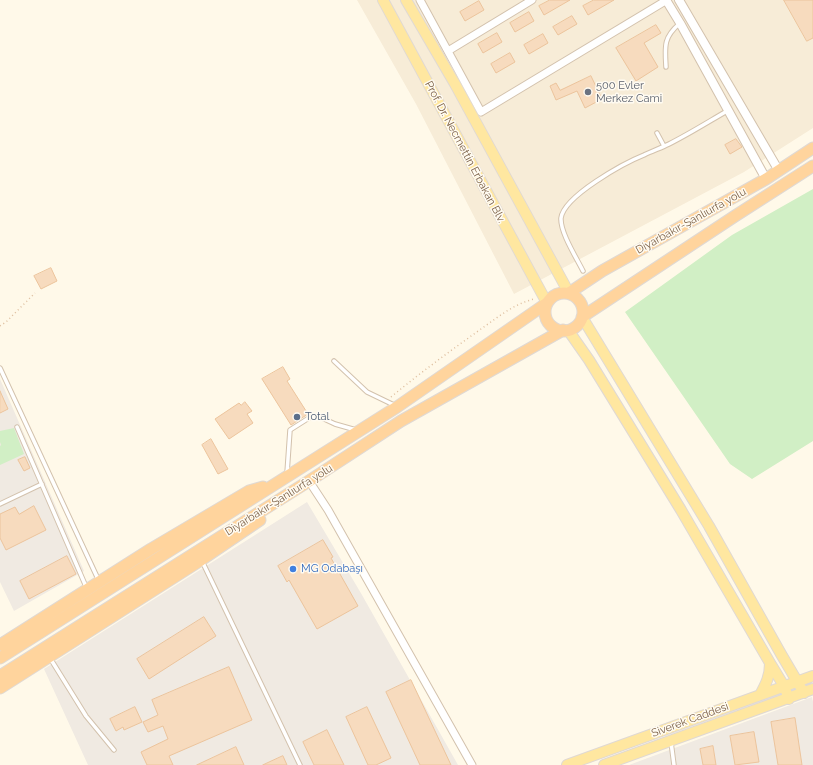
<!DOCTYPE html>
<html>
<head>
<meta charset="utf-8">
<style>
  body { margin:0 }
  canvas { display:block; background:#fff9e9 }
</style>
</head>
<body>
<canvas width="813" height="765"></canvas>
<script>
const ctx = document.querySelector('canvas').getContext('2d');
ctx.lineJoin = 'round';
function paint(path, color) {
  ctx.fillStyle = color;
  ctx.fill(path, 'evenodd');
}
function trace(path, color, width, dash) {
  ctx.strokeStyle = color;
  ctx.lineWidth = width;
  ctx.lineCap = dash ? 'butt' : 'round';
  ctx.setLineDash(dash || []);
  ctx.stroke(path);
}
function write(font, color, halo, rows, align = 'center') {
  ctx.font = font + ' Raleway,sans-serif';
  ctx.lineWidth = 3;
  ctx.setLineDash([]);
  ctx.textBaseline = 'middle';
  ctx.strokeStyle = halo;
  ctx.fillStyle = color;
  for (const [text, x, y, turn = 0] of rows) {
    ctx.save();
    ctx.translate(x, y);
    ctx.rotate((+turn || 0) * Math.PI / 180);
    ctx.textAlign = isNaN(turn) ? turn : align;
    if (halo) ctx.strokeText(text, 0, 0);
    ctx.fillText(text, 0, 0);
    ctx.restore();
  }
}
const residential = new Path2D(`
  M357 0H813V128L744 172 514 294 416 104Z`);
const industrial = new Path2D(`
  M0 379 84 571 14 611 0 582Z
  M307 502 362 595 458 765H88L44 669Z
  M812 697 813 702V765H629Z`);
const green = new Path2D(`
  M813 189V441L752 479 730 464 625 312 732 235Z
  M14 428 24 454 0 465V446L1 445 0 442V431Z`);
const building = new Path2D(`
  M550 0H570L544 15 539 6Z
  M594 0H614L588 15 583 6Z
  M784 0H813V38L807 41Z
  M479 1 484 10 465 21 460 12Z
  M529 12 534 21 515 32 510 23Z
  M572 16 577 24 558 35 553 27Z
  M656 25 661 33 644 43 658 67 636 81 616 48Z
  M497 33 502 42 483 53 478 44Z
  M543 34 548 43 529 54 524 45Z
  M510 53 515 62 496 73 491 64Z
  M591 76 602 99 585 108 577 91 556 100 550 86 556 83 560 90Z
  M736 139 742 147 730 154 725 145Z
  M51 268 57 281 41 289 34 276Z
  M283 367 290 379 287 381 308 414 291 425 262 379Z
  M0 391 8 409 0 413Z
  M245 402 252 411 247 414 253 423 229 439 215 419 239 403 241 405Z
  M211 439 228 469 218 474 202 445Z
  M25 457 30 468 24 471 18 460Z
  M34 506 46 530 6 550 0 538V514L15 507 19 514Z
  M323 540 333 557 331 558 358 606 317 629 289 580 287 582 278 566Z
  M67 556 76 574 29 599 20 581Z
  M204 617 216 636 149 679 137 659Z
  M229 667 252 720 169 756 173 765H147L141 752 168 739 163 726 148 732 143 722 158 715 152 700Z
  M411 680 451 765H420L386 692Z
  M135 707 142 722 124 730 123 727 116 731 110 719Z
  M367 707 391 758 376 765H368L346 717Z
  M795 718 802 765H778L771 722Z
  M327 730 344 765H314L303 742Z
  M754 732 759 762 735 765 730 736Z
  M713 746 716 765H703L700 749Z
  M236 747 244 765H197Z
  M283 756 287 765H263Z`);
const path = new Path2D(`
  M0 326 6 322 35 293
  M391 397C420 373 450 351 481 329 498 317 514 304 534 299`);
const service = new Path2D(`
  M666 67C665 47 663 38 679 24
  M657 133 664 146
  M583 271C576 257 560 232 561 218 564 196 624 163 644 155 652 151 661 148 669 144 689 134 708 122 727 111
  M334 361 367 392 396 406
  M0 368 98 579
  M17 427 87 589
  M287 473 290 430 312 416 320 417 335 424 356 430
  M0 504 42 484
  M202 561 300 765
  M50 658 86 716 114 750
  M671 742 674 765`);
const minor = new Path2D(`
  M420 0 481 112 667 0
  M448 51 532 0
  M309 481 328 510 472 765`);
const tertiary = new Path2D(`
  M666 0 680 23 766 179
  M679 0 779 171`);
const primary = new Path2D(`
  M383 0 547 303
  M406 0 455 84 569 293
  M582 317 709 526 781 654 804 693
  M568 330 589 360 681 510 770 663 784 686 789 699
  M760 695C766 684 770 676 770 663
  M567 765 813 676
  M604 765 813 689`);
const trunk = new Path2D(`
  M569 293 602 271 766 179 813 148
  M545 312a19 19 0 1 1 38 0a19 19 0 1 1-38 0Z
  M582 317 735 216 813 166
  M0 645 151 549 249 491 263 487
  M0 658 397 407 547 303
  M0 676 309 481 401 421 563 330
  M0 688 201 560 260 520`);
const markers = [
  [588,92,4,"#6b7280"],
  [297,417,4,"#5c6f8a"],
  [293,569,4,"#3f7fe0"]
];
const worshipNames = [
  ["500 Evler",596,86],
  ["Merkez Cami",596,99]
];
const streetNames = [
  ["Prof. Dr. Necmettin Erbakan Blv.",465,152,62],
  ["Diyarbakır-Şanlıurfa yolu",691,221,-29],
  ["Diyarbakır-Şanlıurfa yolu",279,500,-32],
  ["Siverek Caddesi",690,720,-20]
];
const serviceNames = [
  ["Total",305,417]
];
const shopNames = [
  ["MG Odabaşı",301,569]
];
paint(residential, '#f7ecd7');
paint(industrial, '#f0eae2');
paint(green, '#d1efc5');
paint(building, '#f7dbbe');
trace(building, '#ecc49c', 1);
trace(service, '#d3c2ad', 5.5);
trace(minor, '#d3c2ad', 9);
trace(tertiary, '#d3c2ad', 10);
trace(primary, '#e0d9d3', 12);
trace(trunk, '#e0d9d3', 13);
trace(path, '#debf9f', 1.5, [1, 3]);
trace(service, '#fff', 3.5);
trace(minor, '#fff', 7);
trace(tertiary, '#fff', 8);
trace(primary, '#ffe7a0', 10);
trace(trunk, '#ffd49d', 11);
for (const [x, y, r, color] of markers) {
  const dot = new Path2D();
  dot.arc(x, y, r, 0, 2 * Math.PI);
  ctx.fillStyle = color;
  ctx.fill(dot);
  trace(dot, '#fffbf2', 1.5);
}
write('11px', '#5b616d', '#fffbf2', worshipNames, 'left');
write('11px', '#7d6248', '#fffbf2', streetNames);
write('11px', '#4e5e75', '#fffbf2', serviceNames, 'left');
write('11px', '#366cbe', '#fffbf2', shopNames, 'left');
</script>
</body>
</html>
